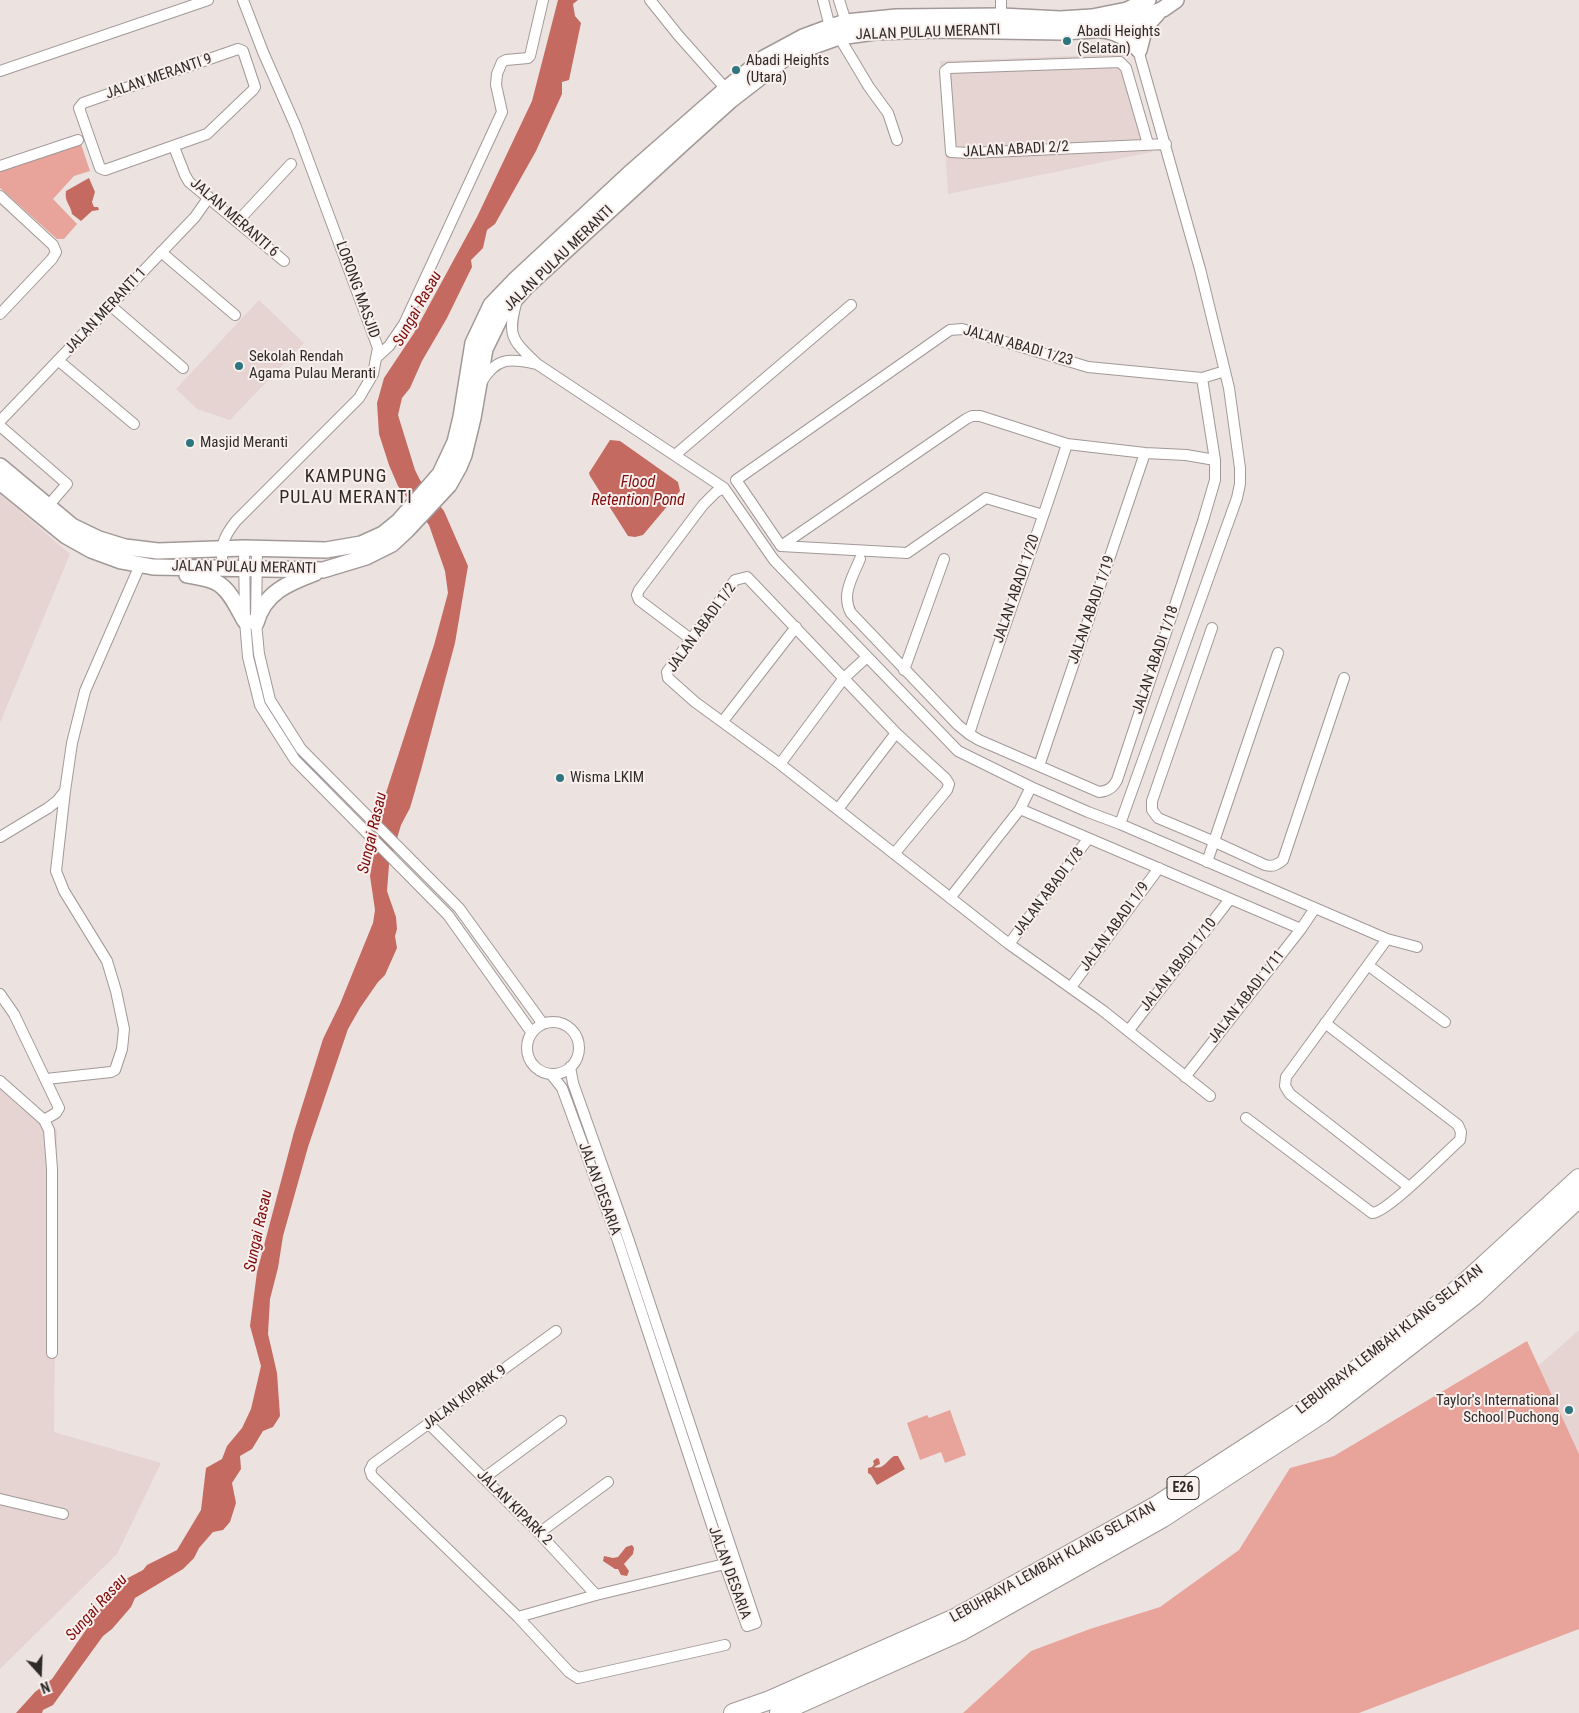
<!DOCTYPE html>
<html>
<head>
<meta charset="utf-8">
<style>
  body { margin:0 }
  #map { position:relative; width:1579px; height:1713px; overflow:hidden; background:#ece3e1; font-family:"Roboto Condensed",sans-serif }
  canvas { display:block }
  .north { position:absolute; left:15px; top:1648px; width:50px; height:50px; -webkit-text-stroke:4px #f9f0ee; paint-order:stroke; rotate:160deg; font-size:14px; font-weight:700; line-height:20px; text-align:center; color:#2e2b2a }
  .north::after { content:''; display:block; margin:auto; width:18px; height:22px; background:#2e2b2a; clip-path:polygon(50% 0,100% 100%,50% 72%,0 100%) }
</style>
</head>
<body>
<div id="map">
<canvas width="1579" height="1713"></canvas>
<div class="north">N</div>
</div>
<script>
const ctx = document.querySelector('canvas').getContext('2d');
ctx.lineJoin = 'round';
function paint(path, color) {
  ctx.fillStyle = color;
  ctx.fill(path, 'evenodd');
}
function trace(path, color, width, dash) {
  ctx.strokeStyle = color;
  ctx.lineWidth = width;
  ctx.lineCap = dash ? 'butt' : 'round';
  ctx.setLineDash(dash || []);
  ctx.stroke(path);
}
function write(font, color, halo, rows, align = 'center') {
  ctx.font = font + ' "Roboto Condensed",sans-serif';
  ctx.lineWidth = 4;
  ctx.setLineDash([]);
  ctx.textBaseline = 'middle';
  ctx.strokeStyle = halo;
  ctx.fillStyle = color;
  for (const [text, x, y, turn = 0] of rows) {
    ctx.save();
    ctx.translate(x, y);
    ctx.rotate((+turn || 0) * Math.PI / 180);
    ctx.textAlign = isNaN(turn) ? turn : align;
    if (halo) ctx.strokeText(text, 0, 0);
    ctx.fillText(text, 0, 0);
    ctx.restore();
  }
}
const built = new Path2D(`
  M1123 54 1152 152 948 194 940 61Z
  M259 300 304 343 230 420 197 409 176 389Z
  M0 494 70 554 0 723Z
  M0 1084 57 1130 54 1432 161 1463 117 1554 0 1669Z
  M1579 1330V1454L1538 1366Z`);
const green = new Path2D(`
  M81 144 90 171 74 176 53 199 77 224 64 239H57L0 188V171Z
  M1527 1341 1579 1454V1629L1359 1713H963L1031 1651 1090 1629 1160 1607 1239 1550 1290 1468 1334 1456Z
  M950 1410 966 1455 945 1463 941 1452 920 1460 907 1423 927 1415 929 1418Z`);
const water = new Path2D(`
  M558 0H578L573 4 575 16 581 23 569 80 562 82V94L536 151 495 224 487 230 483 248 471 260 472 267 447 318 422 361 410 388 402 398 398 415 415 470 420 480 444 511 468 566 455 643 421 770 410 808 401 825 389 865 387 891 396 917 397 929 395 936 397 948 385 975 378 982 360 1008 348 1029 308 1147 283 1236 278 1268 270 1299 268 1334 277 1373 280 1416 273 1427 263 1431 252 1449 240 1456 241 1469 232 1483 236 1503 230 1522 223 1530 213 1532 199 1548 194 1558 183 1569 135 1598 131 1607 112 1629 103 1636 53 1705 43 1710 42 1713H16L35 1692 52 1679 108 1598 126 1579 143 1570 147 1565 177 1550 201 1510 206 1468 222 1459 227 1446 242 1428 251 1409 261 1366 250 1326 257 1272 294 1132 323 1039 340 1004 373 923 375 910 370 876 383 802 434 645 448 593 445 571 429 525 398 486 389 465 379 434 377 403 384 378 414 333 477 217 532 101Z
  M89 178 95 192 92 202 94 207H98L99 210 92 211 81 221 72 214C71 205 64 202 66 191Z
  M610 440 620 441 678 482 680 491 643 535 635 537 628 536 590 476 589 473Z
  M894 1456H898L905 1469 877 1485 871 1475 868 1473V1468L872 1467 874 1464 873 1461 877 1458 879 1459 880 1464 874 1467C884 1470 887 1460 894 1456Z
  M632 1545 634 1548 633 1554 624 1564 629 1571 627 1576 621 1575 618 1569H615L603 1561 604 1556 613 1558 618 1557 626 1547Z`);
const minor = new Path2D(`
  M650 0 678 35 726 89
  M823 0 830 27
  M839 0 846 22
  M1001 16V0
  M839 37 869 87 888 113 897 140
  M238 49 243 51 255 87 253 90 207 134 105 170 100 168 79 108 83 103Z
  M0 71 208 0
  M1148 144 1126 68 1120 62 949 68 945 71 951 152 969 153 1166 144
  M174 147 185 175 189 182 284 261
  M0 166 78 140
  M0 196 53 245 56 252 52 259 0 314
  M238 221 291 164
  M161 252 235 315
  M517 300C507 336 511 339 537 364L724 488 774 560 958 751 1031 787 1088 812 1120 824 1387 939 1417 947
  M111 306 183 368
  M377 357 389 346 404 324 502 112 496 85 497 74 502 62 506 60 528 58 530 56 543 0
  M59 361 134 424
  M481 383C496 357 510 358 536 364
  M0 421 195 217 209 197
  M0 426 67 484 48 506
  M675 455 851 305
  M1043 515 986 498 907 553 781 546 736 480 950 330 962 329 1088 367 1202 378 1225 371
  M781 546 966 419 972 416H980L1067 444 1145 453 1186 455 1215 460
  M244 548 245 621 248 657 260 705 295 760 448 915 532 1033
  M257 548 256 623 259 654 270 700 301 749 459 908 543 1024
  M860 559C852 578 841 595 851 613L958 725 969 734 979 740 1099 792C1108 791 1113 788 1117 780L1203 521 1215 480V460L1202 378
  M222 569C222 545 221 540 236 521L359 398 373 374 378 348 296 127 263 52 243 0
  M1212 628 1152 801V810L1158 818 1215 842 1265 865C1273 867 1277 865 1283 860L1344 678
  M692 640 639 600 637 595 639 590 703 505 716 492 724 488
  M904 670 944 559
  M723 721 796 627
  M969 734C1000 636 1036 541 1067 444
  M780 764 844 678 867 657
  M1039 766 1145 453
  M838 809 896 733
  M1020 809 1301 929
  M1120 824 1237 498 1240 484V468L1229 388 1200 269 1129 18
  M0 837 48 808 57 801 65 791 72 743 85 691 140 565
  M894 854 947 790 949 784 946 779 896 733 747 577 735 580 667 672 668 678 695 702 780 764 1009 944 1102 1010 1210 1096
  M1207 862 1278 653
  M950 898 1020 809 1031 787
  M1387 939 1286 1077 1285 1086 1290 1094 1409 1187
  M1009 944 1088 839
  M1369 966 1445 1022
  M1071 987 1159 868
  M0 994 14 1014 59 1108 56 1113 44 1120
  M527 1048a26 26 0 1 1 52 0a26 26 0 1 1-52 0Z
  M1129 1030 1230 899
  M551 1074 562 1088 618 1241 725 1565 747 1626 756 1623 628 1238 573 1083 570 1067
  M1185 1077 1301 929 1315 908
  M46 1079 111 1072 115 1070 122 1049 124 1029 116 991 107 961 64 891 56 871 65 791
  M0 1081 44 1120 49 1130 52 1169V1353
  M1246 1118 1372 1213C1387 1213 1445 1153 1460 1140L1461 1132 1458 1125 1325 1023
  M556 1331 373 1464 370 1470 372 1476 518 1617 569 1672 578 1678 725 1645
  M429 1424 539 1533 596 1595
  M484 1478 561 1421
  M0 1499 63 1514
  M539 1533 608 1482
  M518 1617 596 1595 729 1563`);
const primary = new Path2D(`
  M1101 30C1117 31 1129 39 1139 50
  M1139 50 1145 27 1157 14
  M0 466 72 526 99 539 125 547 158 551 244 548 326 550 361 544 383 534 399 521 440 474 455 442 461 417 473 343 491 305 516 279 629 174 726 89 764 58 803 37 830 27 846 22 896 17 1001 16 1060 19 1092 17 1127 10 1148 0
  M0 482 66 536 91 550 121 561 153 567 323 570 366 557 392 544 407 530 449 485 459 467 464 455 473 418 485 349 502 314 527 286 682 144 731 100 784 59 811 47 839 37 875 32 935 30 1062 32 1094 30 1131 23 1163 9 1176 0
  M187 575C197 577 210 578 219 584 231 592 238 609 245 621
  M256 623C264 593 288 583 315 573`);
const motorway = new Path2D(`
  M733 1713 770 1700 955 1618 1157 1505 1314 1403 1461 1286 1579 1178
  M779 1713 962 1631 1163 1518 1322 1414 1474 1296 1579 1198`);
const markers = [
  [1067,41,5,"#2d757f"],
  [736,70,5,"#2d757f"],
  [239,366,5,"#2d757f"],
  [190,443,5,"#2d757f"],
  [560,778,5,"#2d757f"],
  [1569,1410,5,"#2d757f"]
];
const shields = [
  [1183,1488,32]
];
const shieldNames = [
  ["E26",1183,1488]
];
const poiNames = [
  ["Abadi Heights",1077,32],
  ["(Selatan)",1077,49],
  ["Abadi Heights",746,61],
  ["(Utara)",746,78],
  ["Sekolah Rendah",249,357],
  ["Agama Pulau Meranti",249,374],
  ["Masjid Meranti",200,443],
  ["Wisma LKIM",570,778],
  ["Taylor's International",1559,1401,"right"],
  ["School Puchong",1559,1418,"right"]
];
const streetNames = [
  ["JALAN PULAU MERANTI",928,33,-2],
  ["JALAN MERANTI 9",159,77,-19],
  ["JALAN ABADI 2/2",1016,150,-3],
  ["JALAN MERANTI 6",234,218,41],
  ["JALAN PULAU MERANTI",559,259,-44],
  ["LORONG MASJID",357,290,70],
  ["JALAN MERANTI 1",106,311,-47],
  ["JALAN ABADI 1/23",1018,346,16],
  ["JALAN PULAU MERANTI",244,568,1],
  ["JALAN ABADI 1/20",1017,589,-71],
  ["JALAN ABADI 1/19",1092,610,-71],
  ["JALAN ABADI 1/2",702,628,-54],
  ["JALAN ABADI 1/18",1156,660,-71],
  ["JALAN ABADI 1/8",1049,892,-53],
  ["JALAN ABADI 1/9",1115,927,-54],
  ["JALAN ABADI 1/10",1179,965,-52],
  ["JALAN ABADI 1/11",1247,997,-52],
  ["JALAN DESARIA",599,1189,70],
  ["LEBUHRAYA LEMBAH KLANG SELATAN",1390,1340,-38],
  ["JALAN KIPARK 9",465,1398,-36],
  ["JALAN KIPARK 2",514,1508,45],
  ["LEBUHRAYA LEMBAH KLANG SELATAN",1053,1563,-29],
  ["JALAN DESARIA",729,1573,70]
];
const waterNames = [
  ["Sungai Rasau",418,309,-61],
  ["Flood",638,483],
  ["Retention Pond",638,501],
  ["Sungai Rasau",373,833,-77],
  ["Sungai Rasau",259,1231,-78],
  ["Sungai Rasau",97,1608,-48]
];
const quarterNames = [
  ["KAMPUNG",346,477],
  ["PULAU MERANTI",346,498]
];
paint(built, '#e5d4d1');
paint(green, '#e8a39a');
paint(water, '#c46a60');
trace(minor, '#a19997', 12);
trace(primary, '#a19997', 18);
trace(motorway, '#a19997', 20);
trace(minor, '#fff', 10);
trace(primary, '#fff', 15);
trace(motorway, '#fff', 18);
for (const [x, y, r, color] of markers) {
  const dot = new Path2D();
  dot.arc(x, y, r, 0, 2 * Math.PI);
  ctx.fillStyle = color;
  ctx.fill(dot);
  trace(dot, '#f9f0ee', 2);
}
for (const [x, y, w] of shields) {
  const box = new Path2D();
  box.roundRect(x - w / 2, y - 11.5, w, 23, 4);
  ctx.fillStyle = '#f9f0ee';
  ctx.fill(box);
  trace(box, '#2e2b2a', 1);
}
write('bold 14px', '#2e2b2a', null, shieldNames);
write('15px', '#2e2b2a', '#f9f0ee', poiNames, 'left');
write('15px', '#2e2b2a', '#f9f0ee', streetNames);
write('italic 16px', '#7e0b0b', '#f9f0ee', waterNames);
ctx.letterSpacing = '1px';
write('18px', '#302928', '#f9f0ee', quarterNames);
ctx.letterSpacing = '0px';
</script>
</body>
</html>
